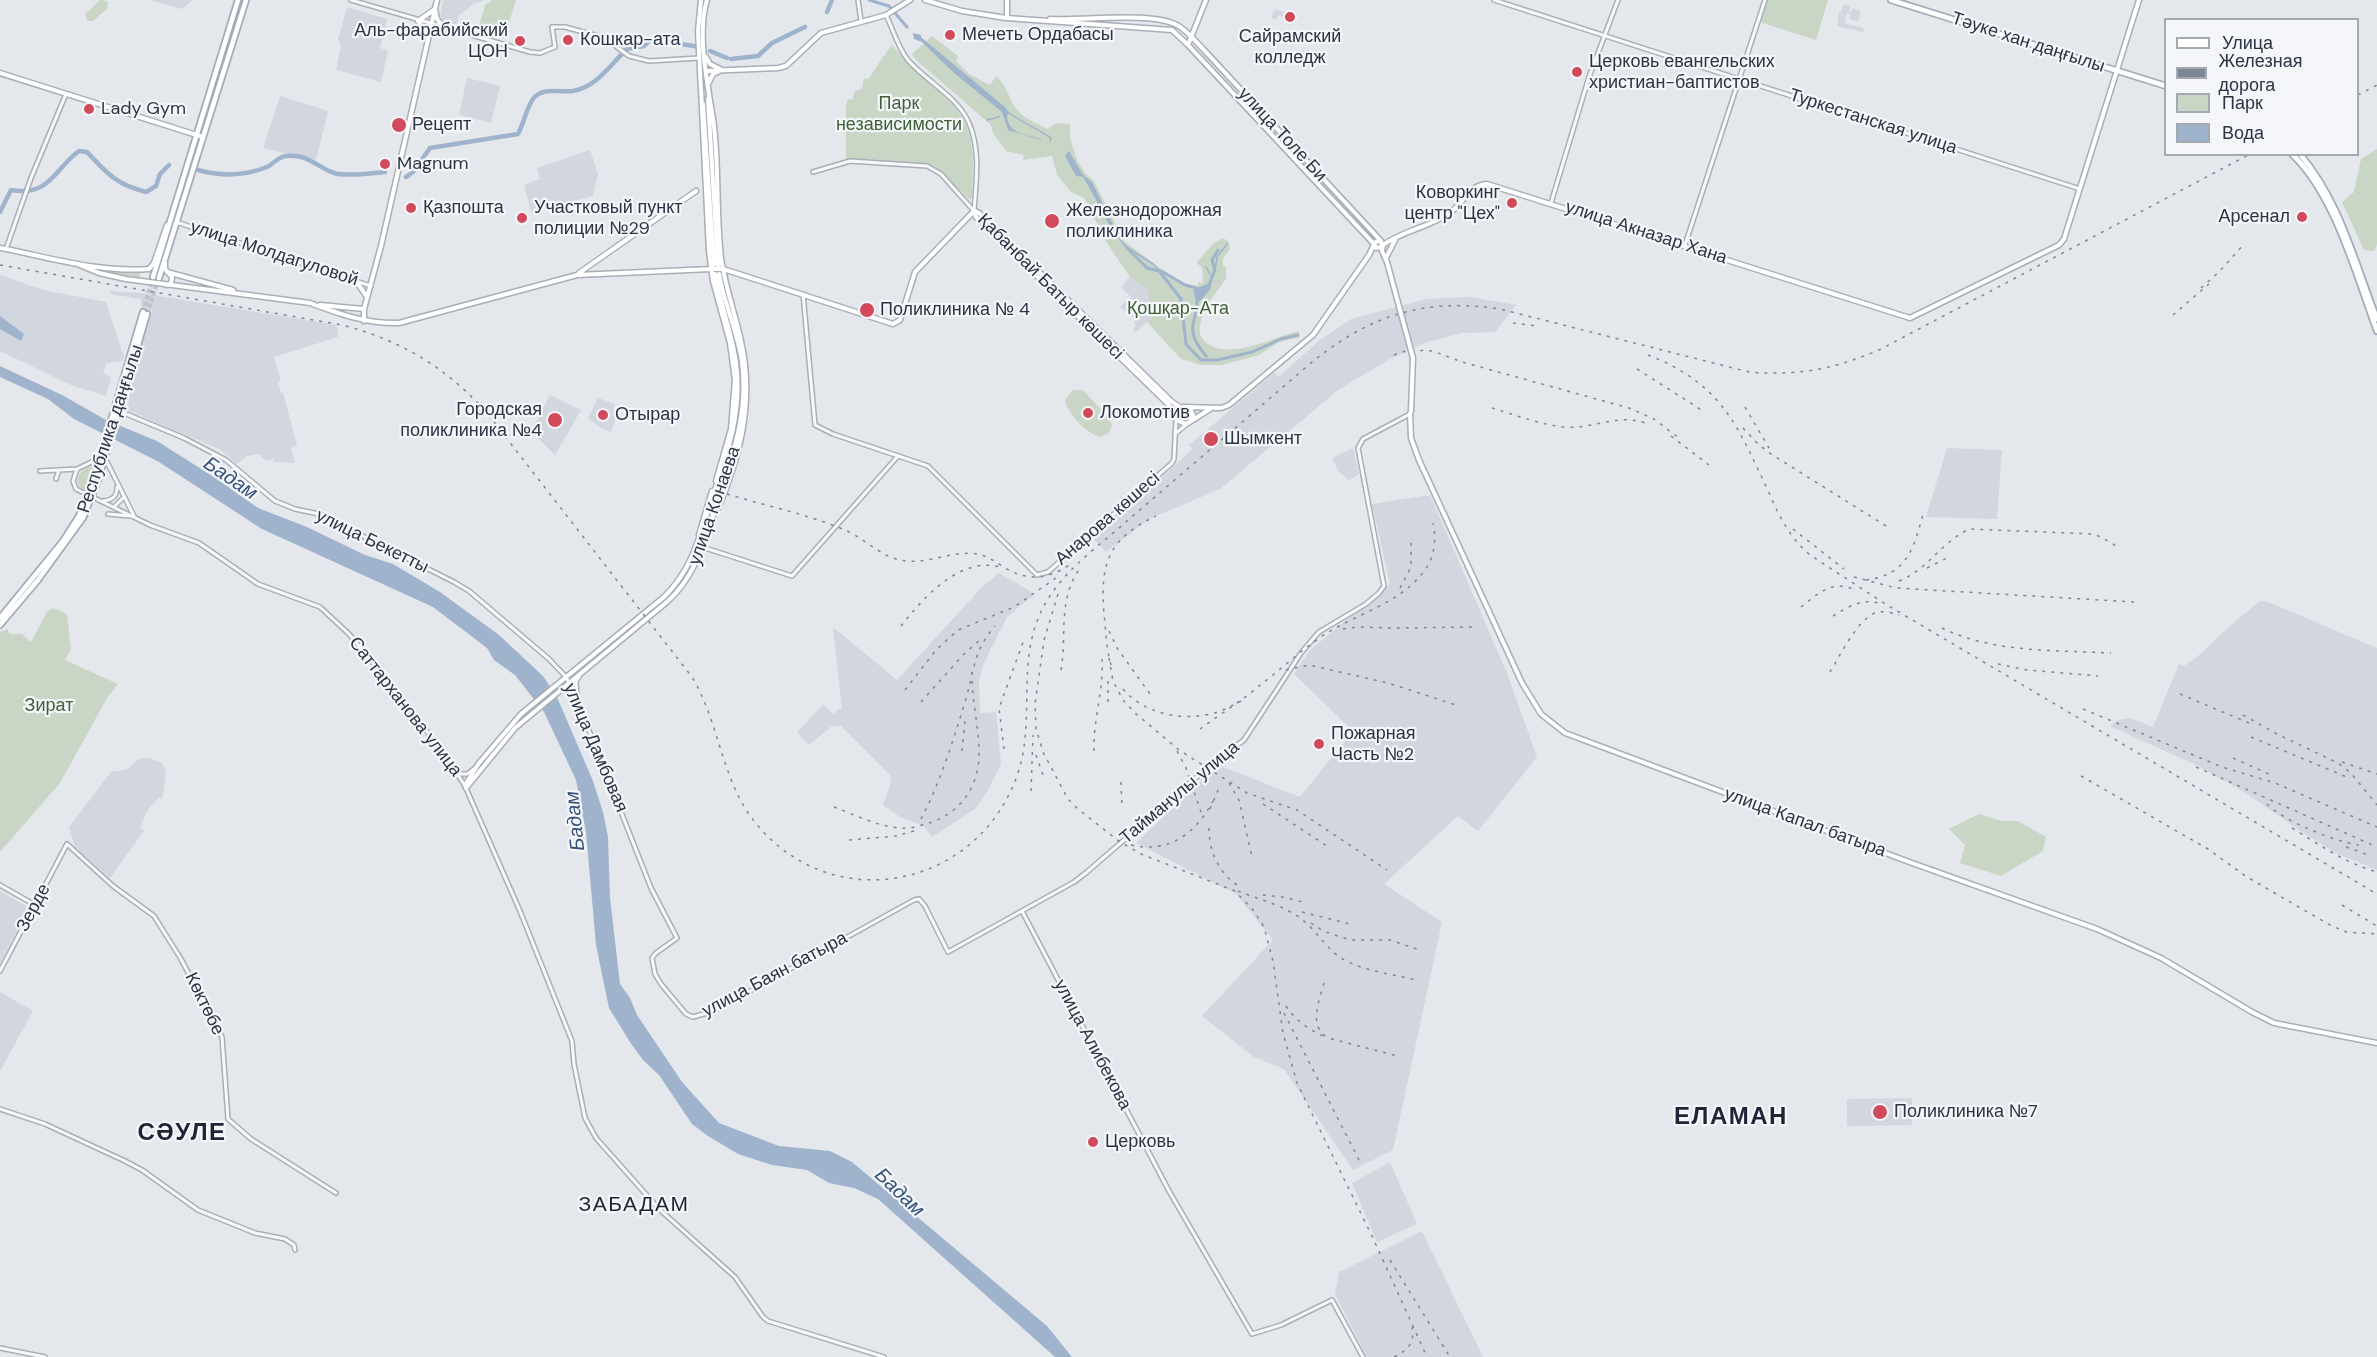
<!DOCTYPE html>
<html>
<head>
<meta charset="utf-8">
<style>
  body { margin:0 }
  #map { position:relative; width:2377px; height:1357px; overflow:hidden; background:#e4e7ec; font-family:"DM Sans",sans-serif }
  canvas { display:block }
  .legend { position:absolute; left:2164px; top:18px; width:195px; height:138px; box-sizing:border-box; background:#f4f6f9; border:2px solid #a4a8b1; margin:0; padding:8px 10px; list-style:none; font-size:18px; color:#2b3445 }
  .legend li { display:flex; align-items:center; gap:12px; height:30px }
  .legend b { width:30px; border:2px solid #a4a8b1 }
</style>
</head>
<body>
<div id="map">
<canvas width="2377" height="1357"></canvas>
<ul class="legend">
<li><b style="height:8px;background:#fff"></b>Улица</li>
<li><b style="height:8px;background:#7d8696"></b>Железная дорога</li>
<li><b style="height:16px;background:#c9d6c5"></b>Парк</li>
<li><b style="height:16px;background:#9fb4cc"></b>Вода</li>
</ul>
</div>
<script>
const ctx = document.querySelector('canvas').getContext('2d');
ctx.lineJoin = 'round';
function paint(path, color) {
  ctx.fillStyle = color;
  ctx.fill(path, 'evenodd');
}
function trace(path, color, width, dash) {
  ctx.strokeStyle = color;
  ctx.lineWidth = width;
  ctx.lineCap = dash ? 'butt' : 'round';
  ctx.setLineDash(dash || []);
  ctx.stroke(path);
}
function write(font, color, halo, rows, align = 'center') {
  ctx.font = font + ' "DM Sans",sans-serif';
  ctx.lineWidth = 4.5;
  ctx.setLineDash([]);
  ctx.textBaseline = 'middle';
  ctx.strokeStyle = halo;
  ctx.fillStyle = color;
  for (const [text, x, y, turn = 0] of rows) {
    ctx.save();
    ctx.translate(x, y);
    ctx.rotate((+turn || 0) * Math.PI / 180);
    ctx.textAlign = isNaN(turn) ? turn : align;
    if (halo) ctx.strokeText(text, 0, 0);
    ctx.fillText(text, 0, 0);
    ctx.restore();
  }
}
const built = new Path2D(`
  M150 0H193L182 9Z
  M443 0H485L474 4 459 15 457 25 440 21Z
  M1844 4 1850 6 1849 11 1851 12 1852 8 1861 11 1858 22 1849 19 1850 14 1847 13 1844 23 1864 28 1863 32 1837 26 1839 12H1841Z
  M347 7 387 19 380 48 388 51 381 82 336 70 341 46 338 40Z
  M1275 9 1295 16 1292 25 1287 24 1289 19 1278 15 1276 20 1271 18Z
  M467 78 500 86 491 123 459 115Z
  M280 96 328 111 316 160 263 148Z
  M590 150 598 174 593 196 531 212 524 185 540 179 537 168Z
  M0 275 43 290 106 302 124 357 122 361 106 363 103 374 111 377 106 396 71 385 0 351Z
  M1130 277 1149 291V301L1152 304V318L1136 332 1133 329 1136 326 1134 323 1135 319 1120 307 1131 297 1121 287Z
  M111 291 140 293 337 325 338 337 274 357 281 381 278 382 281 393H283L297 445 291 448 295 463 274 462 273 459 266 461 259 454 247 456 237 464 219 449 127 410 138 353 152 311 141 307V299L110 294Z
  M1469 297 1516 305 1495 332 1462 333 1427 342 1388 360 1338 390 1220 489 1149 519 1106 552 1093 538 1193 449 1189 445 1274 373 1278 377 1320 340 1351 319 1426 299Z
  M550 395 581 410 555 455 531 431Z
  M598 398 615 404 613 410 618 412 611 432 602 429 588 418Z
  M1353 448 1359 474 1349 480 1338 471 1332 458Z
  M1947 448 2002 450 1997 519 1926 517Z
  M1430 495 1507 673 1537 757 1478 831 1458 816 1384 884 1442 922 1393 1150 1353 1170 1284 1069 1254 1057 1202 1016 1273 940 1236 894 1136 843 1218 765 1300 797 1353 731 1294 674 1310 650 1390 584 1372 504Z
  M999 573 1035 594 1007 617 984 663 979 681 980 713 996 712 1001 764 987 792 975 809 932 837 924 826 900 817 883 805 891 782 890 775 841 726H832L809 745 797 732 823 705 834 714 838 709H842L833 627 897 680 983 586Z
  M2260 601 2268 602 2377 648V870L2336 853 2293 826 2246 793 2198 766 2110 726 2118 720 2130 718 2153 727 2179 664 2184 666 2197 657 2233 623Z
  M140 758H150L162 763 166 771 163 795 162 799 159 797 148 810 140 827 144 831 110 878 75 847 69 827 111 772 126 770Z
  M0 891 29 908 0 963Z
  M0 992 33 1011 0 1071Z
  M1912 1098V1125L1847 1126V1099Z
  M1390 1162 1417 1224 1377 1242 1352 1183Z
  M1422 1231 1483 1357H1367L1335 1294 1339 1272Z`);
const green = new Path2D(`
  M100 0 107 1 108 8 93 21H88L85 14Z
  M241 0H243L203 128 201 127Z
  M492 0H516L504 38 478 31 485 5Z
  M1766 0H1828L1816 40 1759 22Z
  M932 36 958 56 956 61 969 74 990 85 996 76C1008 86 1009 102 1019 112 1027 120 1038 124 1048 129L1056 123 1070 124V138L1077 160 1085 173 1094 181 1124 241 1172 277 1182 283 1198 286 1199 282 1203 284 1202 267 1196 263 1213 244 1223 238 1229 242 1230 249 1223 258V266L1226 267V279C1214 297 1198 311 1200 335 1217 367 1274 337 1298 331L1300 337 1279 342 1259 355 1222 365H1202L1181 359 1147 322 1152 318V304L1149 301V291L1130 277 1107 243 1084 198 1071 192 1057 175 1052 156 1023 160 1024 155 1006 151 993 133 991 125 915 59 912 54Z
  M892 45C899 52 904 60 911 66 967 116 977 120 972 197L970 200 941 173 927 164 846 160H890L846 159V105L848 99 852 100 855 91 862 89 864 78 868 79C875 70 883 56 892 45Z
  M2377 149V244L2374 251 2364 250 2342 202 2354 192 2361 159Z
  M89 265 128 272 140 271V278L120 275Z
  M1073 390H1082L1085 392 1109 418 1112 425 1109 433 1100 437C1087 434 1067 413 1065 400Z
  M92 466 95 470 87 491C70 485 77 470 92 466Z
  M53 608 67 614 71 649 65 660 118 684 107 698 60 783 0 852V632L8 629 9 634H22L31 642 47 612Z
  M1979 814 2002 821H2018L2046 837 2043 851 2001 876 1960 863 1965 845 1949 829Z`);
const water = new Path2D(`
  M913 33 921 35V37L1006 108 1009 113 1007 116C1008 137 1033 134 1044 141L1008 130 1002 112 953 72 922 42 914 39Z
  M1069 151 1083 175 1092 182 1120 239 1129 248 1127 249C1108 229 1098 200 1083 177L1076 176 1065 156Z
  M1209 284 1211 285 1210 290 1197 304 1194 287 1205 288Z
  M0 316 24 334 21 341 0 329Z
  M0 366 62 395 106 420 157 441 214 477 258 508 307 527 365 555 393 564 440 592 499 635 543 676 557 697 593 781 603 812 608 837 610 898 620 984 630 998 637 1015 682 1082 719 1123 779 1146 830 1151 852 1162 1047 1326 1072 1357H1055L878 1199 854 1188 829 1183 807 1170 772 1165 738 1154 708 1136 692 1124 659 1075 643 1060 630 1042 609 1008 596 945 586 832 576 780 544 712 515 675 494 660 487 648 433 607 262 529 159 462 74 419 48 399 0 377Z`);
const stream = new Path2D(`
  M1008 112C1022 123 1037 128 1051 138L1050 141
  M987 120 999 117
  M1128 248 1153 264 1161 272
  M1206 267 1211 276
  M1215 270 1217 257 1227 244`);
const canal = new Path2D(`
  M869 0 889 6 907 27
  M1126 247 1147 268 1163 272 1185 285 1199 289 1209 285 1215 270 1212 260 1218 250
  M1160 272 1181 299 1186 344 1201 360H1217L1252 352 1281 339 1298 335
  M1195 291C1204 320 1178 323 1206 356`);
const river = new Path2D(`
  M827 12 832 0
  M710 51 727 58
  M731 59 758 56 772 43 805 27
  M198 170C220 176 245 176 267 167 274 164 277 157 286 156 310 154 316 167 334 173 346 177 371 173 385 172
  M406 177 413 172 430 148 518 134C524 123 526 109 533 99 543 86 559 93 573 91 597 87 610 65 627 49L644 46 649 41 654 40 700 47
  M0 212 11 190C50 197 54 169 79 151L87 152C108 174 115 184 146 192L156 186 160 174 169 165`);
const primaryTunnel = new Path2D(`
  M143 312 153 277
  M147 314 158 280`);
const tertiary = new Path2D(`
  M351 0 530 52 540 53 555 47 552 27H565L605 38 629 56 649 61 699 58
  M858 0 861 21
  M1494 0 2080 189
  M886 15C893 29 898 48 908 60 927 82 957 96 969 123 981 151 976 182 974 211
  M813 172 850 161 927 166 941 174 974 211
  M1551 203 1589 77 1618 0
  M176 222 371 286
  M1685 245 1765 0
  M6 249 31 178 66 94
  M803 294 815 425 833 434 928 466 1037 575 1048 572 1172 463 1174 459 1176 419
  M118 408 124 413 184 438 226 460 275 501 295 509 319 514 454 582 469 591 549 659 566 677 577 700 651 888 677 938 656 953 652 958 655 974 661 984 686 1014 693 1017 714 1011 914 900 919 899 925 906 948 952 1074 882 1087 872 1206 769 1244 740 1301 653 1319 632 1366 604 1379 593 1384 586 1358 448 1363 439 1410 414
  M1175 434 1187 424
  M105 458 134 516
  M77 469 73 481 76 489 150 525 199 543 258 584 320 607 349 634 393 687 445 755 465 786 520 911 572 1041 574 1064 585 1118 596 1138 659 1209 735 1277 763 1317 768 1321 884 1357
  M40 471 77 469 100 458
  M56 479 59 470
  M103 501C113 500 117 496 117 487
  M114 507 123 498
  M108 514 130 516
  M702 547 792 576 898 456
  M577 699 576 681 579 677
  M459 774H467L474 769
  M0 885 35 905
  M1022 911 1169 1191 1252 1334 1281 1325 1332 1300 1363 1357
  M0 971 67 844 113 886 154 916 181 959 222 1037 228 1119 251 1139 336 1193
  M0 1109 45 1124 125 1161 142 1170 198 1210 255 1233 285 1239 294 1245 295 1250
  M0 1348 45 1357`);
const secondary = new Path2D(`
  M701 0 698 31 701 91
  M707 0C696 35 709 90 714 126 719 170 716 214 721 258 725 286 735 313 741 341 751 385 746 429 732 471 727 484 723 501 715 513
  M925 0 962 11 1006 18
  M1007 18 1172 30 1188 45 1374 244 1369 255 1313 335 1229 405 1221 408 1185 407
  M1007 18V0
  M1050 19C1082 21 1151 11 1177 25 1188 31 1196 42 1205 51L1381 241 1382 247 1376 248 1374 243 1380 240
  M428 34 418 21 435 9 437 19 443 27
  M1188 45 1206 0
  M706 57 710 64 720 69
  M706 71 778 68 786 66 821 33 886 15 910 0
  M0 73 203 137
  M708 84 713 74 718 72
  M701 89 709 251 713 281 730 343 735 380 731 429 716 481
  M708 99 718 266
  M703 104 714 265
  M974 211 976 217 1168 404 1176 414
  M975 211 979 213 1171 401 1181 408
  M0 248C49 257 98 273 149 269L154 263 167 225
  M1386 258 1396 238
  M1387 262 1382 251 1383 245C1404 230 1433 226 1451 212 1464 202 1469 185 1487 184L1910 318 2059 245 2064 239 2139 0
  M165 263V269L172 277 171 284 167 285
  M77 264 99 273 126 279 310 303
  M167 272 233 290
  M579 273 696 191
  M356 281 367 297
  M310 303C340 314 367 324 399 323L577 275 711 269H723L742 275 893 324 900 320 915 272 974 211
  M320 305 364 309
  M364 321V309L381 246 437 0
  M1411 411 1410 414 1411 438 1419 460 1522 683 1541 714 1565 733 1912 863 2097 929 2161 958 2252 1012 2274 1023 2377 1043
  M1191 421 1193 415 1191 410 1183 407 1177 410V420L1185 424 1188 423 1210 409
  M699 535 712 491
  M465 785 479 763 521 714 664 597C691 571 699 539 710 505 726 457 743 413 736 363 732 332 720 304 715 274
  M466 788 515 728 668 601C696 575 703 544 715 509 731 460 749 415 742 362 738 332 724 304 719 274`);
const primary = new Path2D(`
  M1891 0 2166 86
  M2292 154C2335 195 2356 275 2377 331
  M2300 154C2340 201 2355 263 2377 319
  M153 277 238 0
  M159 278 246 0
  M94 478 143 312
  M98 480 147 314
  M0 618 63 541 79 516
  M0 625 38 580 83 518`);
const rail = new Path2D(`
  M2358 95 2377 85
  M0 265 342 325C401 340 447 368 487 413L692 677C719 721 721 779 754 821 831 919 979 889 1018 773 1037 715 1013 655 1048 599 1067 568 1100 545 1127 521 1186 470 1246 419 1305 368 1365 317 1421 297 1500 309L1749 372C1799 376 1835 369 1881 349L2250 154
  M2201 288 2220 271 2243 245
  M2173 315 2209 284
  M1513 323 1537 326
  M1394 355 1409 350 1433 351 1462 362 1629 408 1654 419 1679 438
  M1648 355C1723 384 1738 427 1770 495 1780 518 1790 538 1810 555L1887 605 2377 894
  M1637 369 1703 411
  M1745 407 1769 448
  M1492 408C1515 415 1539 424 1563 427 1593 430 1621 411 1650 425
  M1743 428 1758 444 1771 454 1886 526
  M1671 436 1709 465
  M727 494C766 506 807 514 845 530 864 538 880 556 900 560 926 566 950 550 977 554 988 556 996 562 1005 568 1029 582 1050 579 1072 563
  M1793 529 1844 569
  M1927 568 1947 558
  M1854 577 1896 588 2134 602
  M1866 580C1909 575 1914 546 1924 511
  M1899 581C1930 568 1939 544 1969 529L2094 534 2112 543 2119 549
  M1400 588 1411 567V540
  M1058 594 1044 640 1035 704 1036 729 1044 754 1068 799 1078 809 1120 842 1141 854 1235 891 1253 910 1264 927 1273 961 1283 1033 1297 1083 1372 1236 1427 1357
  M1801 607C1818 594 1831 580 1853 589
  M1833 616C1848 607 1863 597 1881 604
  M901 626C923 598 960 556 1000 567
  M1942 628C1993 653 2055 650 2111 653
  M1343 629 1358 627 1394 628 1475 627
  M1109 631 1117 648 1150 694
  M1109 658 1113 681 1123 700 1135 713 1179 750 1247 793 1297 810 1387 870
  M1998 664 2027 670 2098 676
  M1111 665C1106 648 1106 631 1104 614 1100 563 1108 539 1156 516
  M1061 670C1067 635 1058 602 1078 571
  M1286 670 1309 665 1388 683 1456 705
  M1830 672C1840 656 1857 620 1875 613 1882 610 1892 613 1899 615
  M1108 681V708
  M1123 689C1143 713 1180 721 1210 714 1221 712 1231 706 1241 701
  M905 690 936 650 958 630 1014 607 1056 578
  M2180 694 2249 723
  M921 702 963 655 982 638
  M2083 709 2222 767 2275 783 2377 827
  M2243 715 2277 734 2338 763 2351 773 2377 805
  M1200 729C1219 715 1240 702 1259 686 1283 668 1306 645 1332 630 1361 613 1399 602 1421 575 1434 561 1437 541 1433 523
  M2251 737 2349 778
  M1004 749 999 708 1025 637
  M962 751 965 720
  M1094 751C1093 719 1104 690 1102 659
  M1177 751 1186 768 1201 812
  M1036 755 1044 778
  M2233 758 2269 774
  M2342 762 2377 774
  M2196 767 2377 847
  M2081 776 2208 849 2247 877 2330 925 2346 932 2377 934
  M1121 782 1122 808
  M1229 783 1239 800 1252 857
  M1031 791 1033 735
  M1263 804 1330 848
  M2267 804C2283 821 2336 842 2359 845
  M834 807C856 815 884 830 909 828 914 828 921 825 926 824 960 814 979 788 979 753 979 725 971 698 972 670
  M1210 809 1219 788
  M921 819C940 783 953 741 965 702 974 672 973 651 995 626
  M1209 828C1209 852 1219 874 1240 887
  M2292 828C2320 845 2345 863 2377 872
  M849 840 896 836 914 831
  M1131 845C1169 854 1196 833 1213 801
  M2346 847 2371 856
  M1238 891C1260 900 1287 906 1305 922 1318 933 1326 948 1341 958 1362 971 1392 974 1416 980
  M1263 895 1282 897 1307 903
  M2342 905 2377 926
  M1302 912 1354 925
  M1311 923 1323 931 1350 940H1390L1417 949
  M1324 983C1319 1002 1308 1026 1328 1038L1398 1056
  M1286 1006C1295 1020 1308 1029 1323 1036
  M1284 1013 1360 1162
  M1390 1260 1450 1357
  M1394 1357C1408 1350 1415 1343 1412 1327`);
const secondaryBridge = new Path2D(`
  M1387 262 1413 358 1411 411`);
const primaryBridge = new Path2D(`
  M79 516 94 478
  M83 518 98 480`);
const markers = [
  [1290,17,6,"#d1495b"],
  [950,35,6,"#d1495b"],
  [568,40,6,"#d1495b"],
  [520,41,6,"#d1495b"],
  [1577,72,6,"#d1495b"],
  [89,109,6,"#d1495b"],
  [399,125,8,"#d1495b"],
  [385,164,6,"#d1495b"],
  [1512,203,6,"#d1495b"],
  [411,208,6,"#d1495b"],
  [2302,217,6,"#d1495b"],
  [522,218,6,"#d1495b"],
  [1052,221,8,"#d1495b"],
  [867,310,8,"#d1495b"],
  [1088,413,6,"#d1495b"],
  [603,415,6,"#d1495b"],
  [555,420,8,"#d1495b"],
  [1211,439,8,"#d1495b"],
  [1319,744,6,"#d1495b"],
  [1880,1112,8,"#d1495b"],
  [1093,1142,6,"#d1495b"]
];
const poiNames = [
  ["Аль-фарабийский",508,31,"right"],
  ["ЦОН",508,52,"right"],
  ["Мечеть Ордабасы",962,35],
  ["Сайрамский",1290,37,"center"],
  ["колледж",1290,58,"center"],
  ["Кошкар-ата",580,40],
  ["Церковь евангельских",1589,62],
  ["христиан-баптистов",1589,83],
  ["Lady Gym",101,109],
  ["Рецепт",412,125],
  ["Magnum",397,164],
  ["Коворкинг",1500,193,"right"],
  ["центр \"Цех\"",1500,214,"right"],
  ["Қазпошта",423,208],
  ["Участковый пункт",534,208],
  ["полиции №29",534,229],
  ["Железнодорожная",1066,211],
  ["поликлиника",1066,232],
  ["Арсенал",2290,217,"right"],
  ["Поликлиника № 4",880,310],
  ["Городская",542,410,"right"],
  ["поликлиника №4",542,431,"right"],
  ["Локомотив",1100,413],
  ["Отырар",615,415],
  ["Шымкент",1224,439],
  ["Пожарная",1331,734],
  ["Часть №2",1331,755],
  ["Поликлиника №7",1894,1112],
  ["Церковь",1105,1142]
];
const streetNames = [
  ["Тәуке хан даңғылы",2028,43,18],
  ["Туркестанская улица",1873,122,18],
  ["улица Толе Би",1282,135,47],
  ["улица Акназар Хана",1646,233,18],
  ["улица Молдагуловой",274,254,18],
  ["Қабанбай Батыр көшесі",1050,287,45],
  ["Республика даңғылы",111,429,-72],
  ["улица Конаева",715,506,-71],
  ["Анарова көшесі",1108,519,-41],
  ["улица Бекетты",372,542,26],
  ["Саттарханова улица",405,707,52],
  ["улица Дамбовая",595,748,67],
  ["Тайманулы улица",1180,793,-40],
  ["улица Капал батыра",1805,823,20],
  ["Зерде",34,908,-62],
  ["улица Баян батыра",775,975,-28],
  ["Көктөбе",204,1004,64],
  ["улица Алибекова",1092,1045,62]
];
const parkNames = [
  ["Парк",899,104],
  ["независимости",899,125],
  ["Қошқар-Ата",1178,309],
  ["Зират",49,706]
];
const waterNames = [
  ["Бадам",230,479,34],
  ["Бадам",576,821,-96],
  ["Бадам",899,1193,44]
];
const quarterNames = [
  ["ЗАБАДАМ",634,1205]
];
const districtNames = [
  ["ЕЛАМАН",1731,1118],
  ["СӘУЛЕ",182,1134]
];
paint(built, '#d2d6de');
paint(green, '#c9d6c5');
paint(water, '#9fb4cc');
trace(stream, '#9fb4cc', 1.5);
trace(canal, '#9fb4cc', 3);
trace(river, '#9fb4cc', 4.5);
trace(primaryTunnel, '#bfc3cb', 4.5, [4.5, 2]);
trace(tertiary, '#a9aeb7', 6);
trace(secondary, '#a9aeb7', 7);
trace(primary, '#a3abb8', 8);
trace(tertiary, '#f7f8fa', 3);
trace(secondary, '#fff', 4);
trace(primary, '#fff', 4.5);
trace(rail, '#7d8696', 1.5, [3, 6]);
trace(secondaryBridge, '#a9aeb7', 7, []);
trace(primaryBridge, '#a3abb8', 8, []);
trace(secondaryBridge, '#fff', 4);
trace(primaryBridge, '#fff', 4.5);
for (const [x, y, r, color] of markers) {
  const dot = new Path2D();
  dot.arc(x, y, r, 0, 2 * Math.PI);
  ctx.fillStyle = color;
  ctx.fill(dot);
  trace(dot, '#f4f6f9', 2);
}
write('18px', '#2b3445', '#f4f6f9', poiNames, 'left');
write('18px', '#2b3445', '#f4f6f9', streetNames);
write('18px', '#3f6138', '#f4f6f9', parkNames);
write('italic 20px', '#34527a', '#f4f6f9', waterNames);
ctx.letterSpacing = '1.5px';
write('21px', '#1d2536', '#f4f6f9', quarterNames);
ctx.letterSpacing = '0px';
ctx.letterSpacing = '1.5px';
write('bold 24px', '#1d2536', '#f4f6f9', districtNames);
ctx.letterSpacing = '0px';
</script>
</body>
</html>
